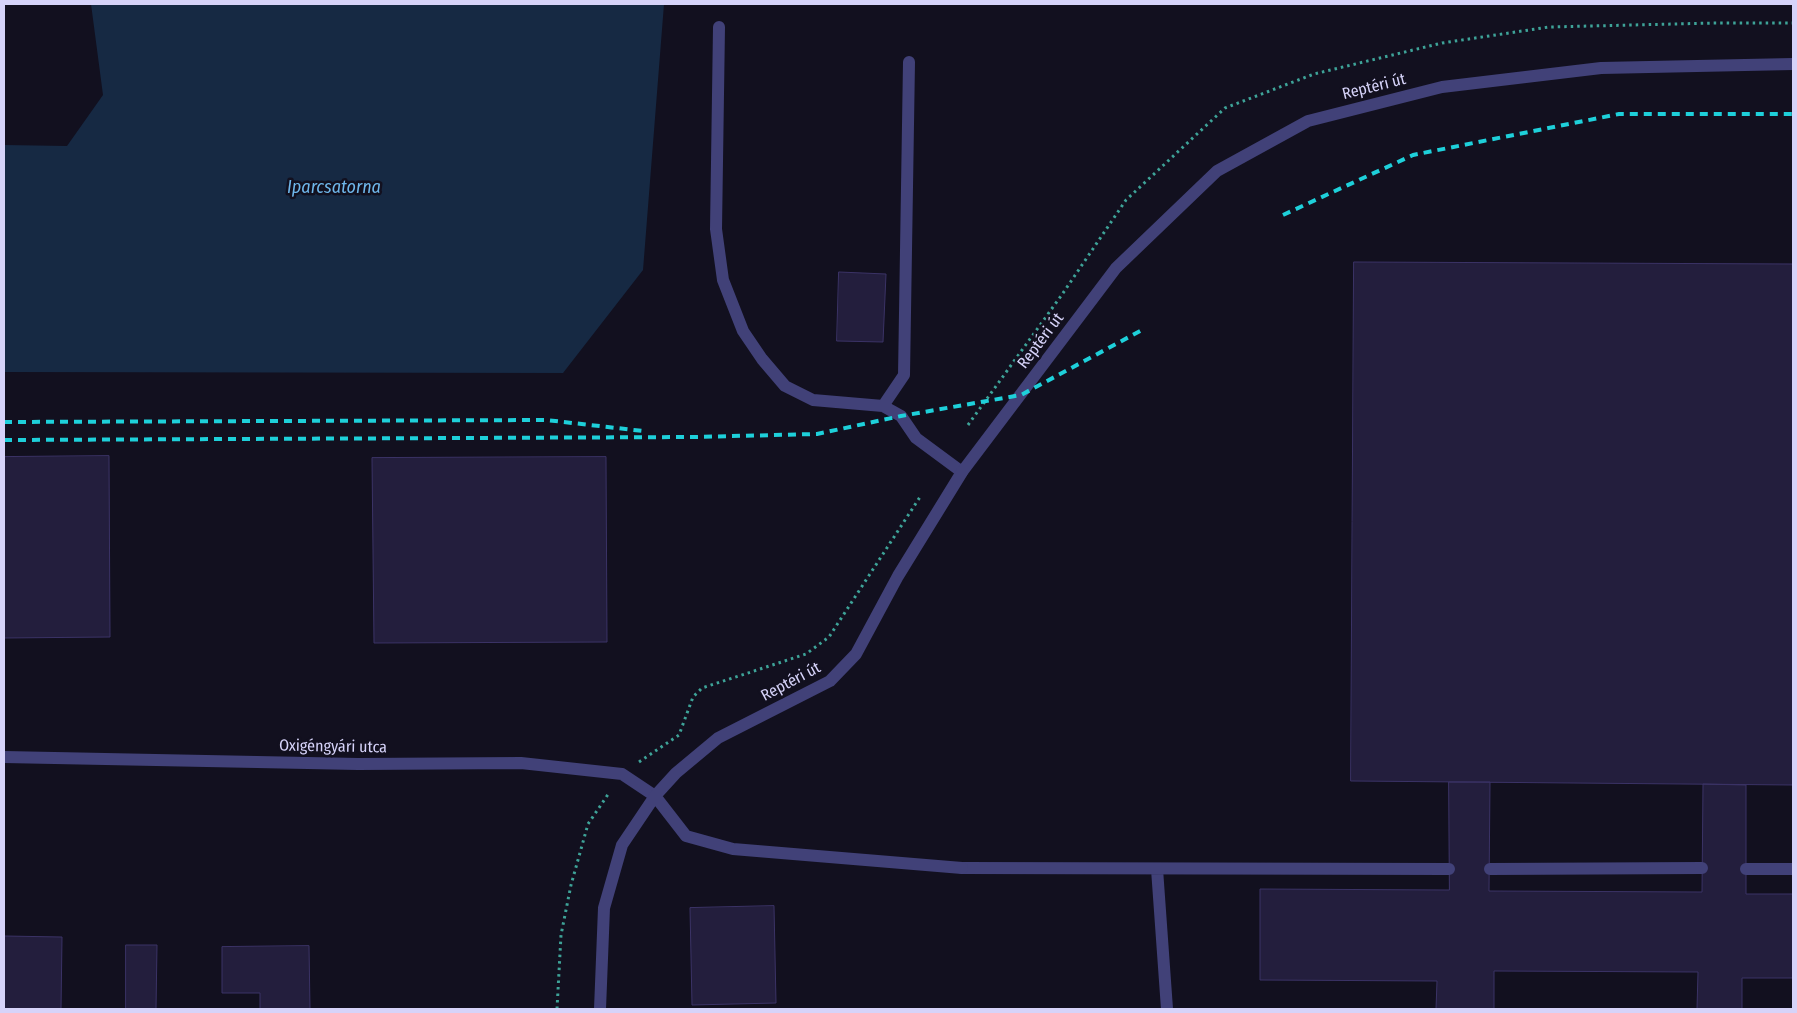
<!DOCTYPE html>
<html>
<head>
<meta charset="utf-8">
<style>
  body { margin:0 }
  #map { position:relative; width:1797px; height:1013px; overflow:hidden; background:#12101f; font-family:"Fira Sans Condensed",sans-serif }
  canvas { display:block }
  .frame { position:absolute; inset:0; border:5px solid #d6d3f9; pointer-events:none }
</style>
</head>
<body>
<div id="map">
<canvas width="1797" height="1013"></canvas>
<div class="frame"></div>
</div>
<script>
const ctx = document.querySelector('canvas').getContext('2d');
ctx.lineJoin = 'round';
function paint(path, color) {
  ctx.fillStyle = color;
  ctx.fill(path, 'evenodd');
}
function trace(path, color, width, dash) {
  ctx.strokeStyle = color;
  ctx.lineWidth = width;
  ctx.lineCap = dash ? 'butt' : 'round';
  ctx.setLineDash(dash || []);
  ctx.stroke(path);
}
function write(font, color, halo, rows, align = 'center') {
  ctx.font = font + ' "Fira Sans Condensed",sans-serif';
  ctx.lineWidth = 5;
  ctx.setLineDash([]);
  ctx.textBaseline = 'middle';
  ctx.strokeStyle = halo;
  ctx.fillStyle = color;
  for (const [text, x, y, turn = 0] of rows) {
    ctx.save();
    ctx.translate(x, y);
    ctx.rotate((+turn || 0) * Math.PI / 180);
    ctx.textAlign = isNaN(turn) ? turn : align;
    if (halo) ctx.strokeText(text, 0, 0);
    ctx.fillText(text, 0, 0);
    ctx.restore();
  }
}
const water = new Path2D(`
  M91 4H664L643 270 563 373 4 372V145L67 146 103 95Z`);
const building = new Path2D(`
  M1354 262 1793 264V785L1351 781Z
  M839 272 886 274 883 342 837 341Z
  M109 456 110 637 4 638V457Z
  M606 457 607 642 374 643 372 458Z
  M1449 782H1490L1489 891 1702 892 1703 784 1746 785V894H1793V978H1742V1009H1697L1698 972 1494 971V1009H1436L1437 981 1260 980V889L1449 890Z
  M774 906 776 1003 692 1005 690 908Z
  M4 936 62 937 61 1009H4Z
  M126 945H157L156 1009H126Z
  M309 946 310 1009H260V993H222V947Z`);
const path = new Path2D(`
  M968 425 1061 296 1126 200 1225 108 1314 74 1442 43 1549 27 1716 23H1793
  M639 762 679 735 693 697 702 688 806 654 829 637 920 497
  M557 1009 561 935 571 885 588 824 609 793`);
const lane = new Path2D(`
  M719 27 716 229 723 280 743 331 762 359 785 386 813 400 883 406 901 416 916 438 962 472
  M883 406 904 375 909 62
  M4 757 358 764 521 763 622 774 655 796
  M962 868 1449 869
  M1157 869 1167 1009
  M1490 869 1702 868
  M1746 869H1793`);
const street = new Path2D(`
  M655 796 686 836 733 849 962 868
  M600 1009 604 908 622 845 655 796 676 773 718 738 830 681 856 654 898 576 962 472 1116 268 1217 171 1308 121 1442 87 1601 68 1793 64`);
const rail = new Path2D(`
  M1283 215 1413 155 1619 114H1793
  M4 422 546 420 643 431
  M4 440 693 437 817 434 901 416 1021 395 1142 330`);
const streetNames = [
  ["Reptéri út",1374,87,-14],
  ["Reptéri út",1041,341,-53],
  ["Reptéri út",791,682,-28],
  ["Oxigéngyári utca",333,747,1]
];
const waterNames = [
  ["Iparcsatorna",334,188]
];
paint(water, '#162943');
paint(building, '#231e3d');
trace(building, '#3b3366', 1);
trace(path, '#3ea398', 3, [2.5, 4]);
trace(lane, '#414178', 12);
trace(street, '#414178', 12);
trace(rail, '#1ed0da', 4, [8, 6]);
write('16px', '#d6d3f9', '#12101f', streetNames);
write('italic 18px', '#6fb7eb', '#12101f', waterNames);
</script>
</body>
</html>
